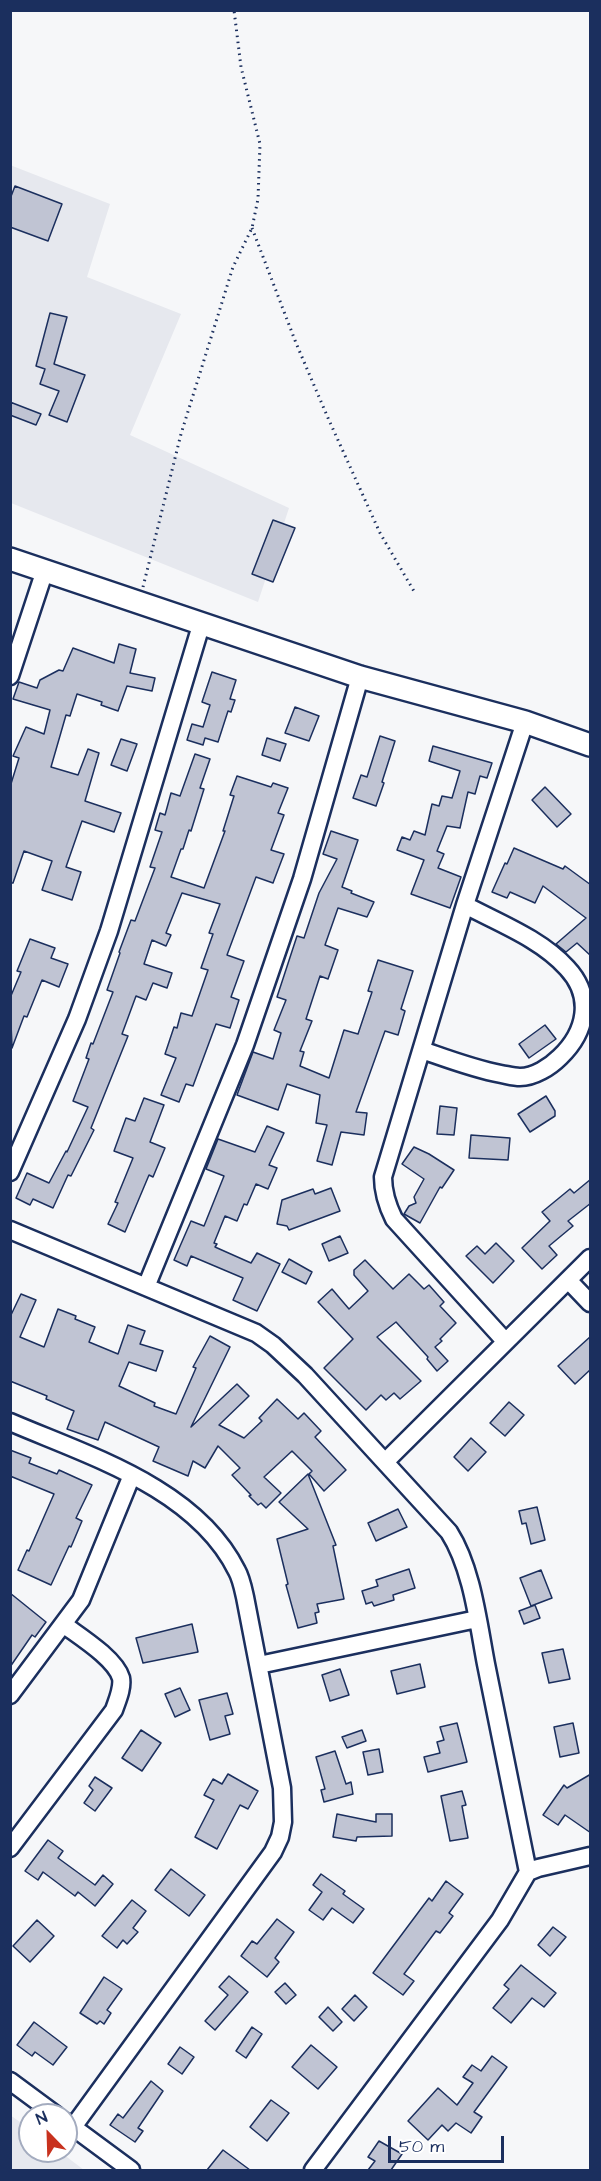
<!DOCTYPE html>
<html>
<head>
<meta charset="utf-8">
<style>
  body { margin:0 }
  #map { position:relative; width:601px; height:2181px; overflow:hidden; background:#f6f7f9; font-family:"Architects Daughter",sans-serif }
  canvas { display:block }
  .frame { position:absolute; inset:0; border:12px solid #1b2f5e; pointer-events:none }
  .north { position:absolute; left:18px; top:2103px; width:60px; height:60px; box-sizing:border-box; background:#fff; border:2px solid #a4acbf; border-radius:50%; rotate:337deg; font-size:16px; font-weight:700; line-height:24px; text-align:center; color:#1b2f5e }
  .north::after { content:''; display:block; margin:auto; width:21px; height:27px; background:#c8321e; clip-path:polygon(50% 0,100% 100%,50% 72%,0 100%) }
  .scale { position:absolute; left:388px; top:2136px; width:116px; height:27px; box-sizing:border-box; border:3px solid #1b2f5e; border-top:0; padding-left:8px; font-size:18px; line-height:21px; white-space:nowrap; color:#1b2f5e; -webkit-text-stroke:4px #fff; paint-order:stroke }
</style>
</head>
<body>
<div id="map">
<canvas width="601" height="2181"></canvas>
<div class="frame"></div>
<div class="north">N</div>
<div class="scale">50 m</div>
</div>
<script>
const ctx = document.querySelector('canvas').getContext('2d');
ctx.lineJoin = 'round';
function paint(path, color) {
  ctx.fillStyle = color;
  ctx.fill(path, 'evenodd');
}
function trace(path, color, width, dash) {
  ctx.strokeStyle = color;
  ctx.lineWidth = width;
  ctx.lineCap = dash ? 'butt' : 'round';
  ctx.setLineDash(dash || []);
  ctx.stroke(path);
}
const built = new Path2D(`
  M10 165 110 204 87 277 181 314 130 435 289 508 258 602 11 503Z
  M10 2115 30 2129V2151H59L84 2170H11Z`);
const building = new Path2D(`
  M15 186 62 204 48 241 10 227V199Z
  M50 313 67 317 54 364 85 375 67 422 49 415 59 391 40 384 45 369 36 366Z
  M10 402 41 414 36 425 10 415Z
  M273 520 295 528 273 582 252 574Z
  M119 644 136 649 130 673 155 678 152 691 127 686 118 711 101 705 102 702 77 694 70 716 66 715 51 767 78 775 88 749 99 753 85 801 121 813 114 832 82 821 66 867 81 872 72 900 42 890 52 861 24 851 13 883H10V787L19 758 13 756 26 727 44 734 50 710 13 699 19 682 37 688 40 680 59 670 63 671 73 648 114 663Z
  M212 672 236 680 230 699 235 700 231 712 228 711 218 742 205 738 203 745 187 740 192 724 203 727 210 705 202 702Z
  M295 707 319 716 309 741 285 733Z
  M380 736 395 741 382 782 384 783 376 806 353 798 361 775 367 777Z
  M267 738 286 744 280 761 262 755Z
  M121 739 137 744 127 771 111 765Z
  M433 746 492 763 487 778 480 776 475 794 468 792 460 828 447 826 437 851 444 854 438 868 461 877 450 908 411 894 424 860 397 850 402 837 410 840 414 831 425 835 432 804 439 806 442 796 452 798 460 771 429 761Z
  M195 754 210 759 200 788 204 789 191 831 189 830 183 849H181L171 877 204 888 225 831H223L234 796 230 795 237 776 271 787 273 783 288 788 278 813 284 815 271 850 284 854 273 883 256 877 227 955 244 961 231 997 239 1000 230 1028 216 1024 193 1086 186 1084 179 1102 161 1095 176 1058 165 1054 174 1027 177 1028 181 1013 192 1016 208 970 201 968 213 934 209 933 220 904 182 893 166 933 171 935 166 946 152 940 144 964 172 973 167 988 153 983 146 1000 136 996 122 1034 128 1036 91 1128 94 1130 71 1176 68 1175 53 1208 33 1199 30 1205 16 1198 27 1173 49 1183 66 1151 67 1152 88 1107 73 1101 89 1059 86 1058 91 1043 93 1044 113 992 107 990 120 953 119 952 131 920 135 921 155 868 150 867 162 832 155 830 160 813 165 815 171 793 180 796Z
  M545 787 571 814 557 827 532 800Z
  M331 831 358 840 342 887 352 891 351 893 374 902 367 917 338 908 325 945 338 950 328 979 320 976 306 1019 312 1021 300 1051 304 1052 300 1066 329 1078 344 1030 358 1034 372 992 368 991 378 960 413 971 401 1009 405 1011 398 1035 385 1031 356 1112 367 1113 364 1135 341 1132 332 1165 317 1161 327 1125 316 1123 320 1095 287 1084 278 1110 237 1095 253 1052 273 1059 281 1033 274 1030 286 1000 277 997 297 936 304 938 319 893 337 859 323 854Z
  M514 848 563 869 565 866 591 885V956L577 943 566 952 556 944 586 918 543 886 535 903 510 892 507 898 492 892 505 863 507 864Z
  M30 939 55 948 51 958 68 964 59 987 42 980 27 1017 24 1016 12 1048 10 998 21 972 17 971Z
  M545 1025 556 1039 529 1058 519 1044Z
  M546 1096 555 1111V1116L530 1132 518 1114Z
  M144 1098 164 1105 150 1142 165 1148 153 1177 149 1175 125 1232 108 1224 118 1203 115 1202 133 1158 114 1151 126 1118 135 1121Z
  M440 1106 457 1108 454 1135 437 1134Z
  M267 1126 284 1133 269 1165 277 1168 268 1189 256 1184 247 1205 244 1204 237 1221 225 1216 214 1243 217 1244 215 1247 251 1263 257 1253 280 1264 257 1311 233 1300 243 1278 191 1256 187 1266 174 1260 191 1221 204 1226 224 1176 206 1169 218 1139 255 1152Z
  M471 1135 510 1138 508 1160 469 1158Z
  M414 1147 429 1154 454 1170 442 1188 440 1187 420 1223 404 1214 409 1206 416 1203 414 1197 424 1179 402 1164Z
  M591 1179V1203L568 1221 573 1226 549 1246 557 1255 542 1269 522 1248 550 1221 542 1212 570 1189 574 1193Z
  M331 1188 340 1211 289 1230 287 1226 277 1224 282 1200 313 1189 315 1194Z
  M340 1236 348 1253 329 1261 322 1244Z
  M496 1243 514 1261 493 1283 466 1256 477 1246 485 1254Z
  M289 1259 312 1272 306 1284 282 1272Z
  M365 1260 393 1289 409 1274 424 1289 429 1285 444 1302 440 1306 456 1323 440 1339 442 1341 435 1347 448 1361 437 1371 427 1359 428 1357 396 1322 377 1337 421 1381 400 1399 394 1393 386 1400 381 1395 366 1410 324 1368 353 1339 318 1302 332 1289 349 1309 368 1291 354 1275V1270Z
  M21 1294 36 1300 20 1337 44 1347 58 1309 76 1316 75 1319 95 1327 89 1342 118 1354 128 1325 145 1331 140 1344 163 1351 156 1371 129 1362 119 1386 155 1403 154 1406 176 1414 196 1368 193 1367 210 1336 230 1347 191 1427 237 1384 249 1396 219 1425 244 1438 262 1421 259 1418 277 1399 298 1419 304 1413 321 1431 315 1437 346 1470 324 1491 309 1474 312 1471 292 1451 264 1477 281 1493 266 1508 261 1503 258 1505 249 1496 251 1495 232 1475 240 1468 218 1446 205 1468 193 1461 188 1476 153 1461 159 1447 105 1422 98 1440 67 1429 74 1411 46 1399 47 1396 10 1381V1317Z
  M591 1336V1369L575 1384 558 1366Z
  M509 1402 524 1415 505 1436 490 1423Z
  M471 1438 486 1452 468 1471 454 1457Z
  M10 1450 31 1458 29 1463 57 1474 59 1470 92 1485 76 1518 82 1521 71 1547 69 1546 51 1585 18 1570 27 1550 29 1551 54 1494 10 1476Z
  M308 1474 336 1545 333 1546 344 1599 317 1604 319 1612 315 1613 317 1623 298 1628 286 1585 288 1584 277 1539 308 1529 279 1502Z
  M537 1507 545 1540 531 1544 526 1523 522 1524 519 1511Z
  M398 1509 407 1527 376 1541 368 1523Z
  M409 1569 415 1588 393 1595 394 1600 374 1606 372 1602 366 1604 362 1591 378 1586 376 1580Z
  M541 1570 552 1598 531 1606 520 1578Z
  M10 1593 46 1622 35 1637 32 1635 10 1667Z
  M535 1605 540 1618 524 1624 519 1611Z
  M192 1624 198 1652 143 1663 136 1638Z
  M563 1649 570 1679 549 1683 542 1653Z
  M420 1664 425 1687 397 1694 391 1671Z
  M340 1669 349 1695 330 1701 322 1675Z
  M180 1688 190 1710 175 1717 165 1694Z
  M227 1693 233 1714 225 1716 230 1734 210 1740 199 1700Z
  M457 1723 467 1762 428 1772 424 1757 440 1753 437 1742 444 1740 440 1727Z
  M573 1723 579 1753 560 1757 554 1727Z
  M141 1730 161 1743 142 1771 122 1758Z
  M362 1730 366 1741 347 1748 342 1737Z
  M379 1749 383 1772 368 1775 363 1752Z
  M335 1751 346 1784 351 1782 353 1794 324 1802 321 1790 325 1789 316 1757Z
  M228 1774 258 1791 248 1809 240 1805 217 1849 195 1837 214 1800 204 1795 213 1779 222 1784Z
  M591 1774V1833L565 1815 558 1825 543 1815 564 1785 567 1788Z
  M95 1777 112 1788 95 1811 84 1803 93 1790 89 1786Z
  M462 1791 466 1805 462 1806 468 1838 450 1841 441 1796Z
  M337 1814 376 1822V1814H392V1836L357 1837 356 1841 333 1837Z
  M48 1840 63 1851 58 1858 95 1885 103 1875 113 1884 95 1906 78 1892 75 1896 43 1872 38 1880 25 1871Z
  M171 1869 205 1895 189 1916 155 1890Z
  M321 1874 345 1891 343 1894 364 1909 353 1923 332 1908 323 1920 309 1910 322 1892 313 1885Z
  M446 1881 463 1894 449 1913 453 1916 440 1933 436 1931 404 1974 414 1981 403 1995 373 1973 429 1898 432 1901Z
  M132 1900 146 1911 133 1928 138 1932 127 1944 123 1940 117 1948 102 1936Z
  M277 1919 294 1932 275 1958 279 1962 267 1977 241 1956 252 1941 257 1944Z
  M37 1920 54 1936 30 1962 13 1946Z
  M553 1927 566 1937 550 1956 538 1945Z
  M521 1965 556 1993 544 2007 532 1998 511 2023 493 2008 509 1989 504 1985Z
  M229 1976 248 1992 215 2030 205 2021 228 1995 219 1987Z
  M104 1977 122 1989 107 2010 111 2013 104 2024 100 2021 97 2024 80 2013Z
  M285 1983 296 1995 286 2004 275 1992Z
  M355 1995 367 2007 354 2021 342 2009Z
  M328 2007 342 2022 333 2031 319 2017Z
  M34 2022 67 2047 53 2065 35 2052 32 2056 17 2045Z
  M252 2027 262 2034 246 2058 236 2051Z
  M311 2045 337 2067 318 2089 292 2067Z
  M180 2047 194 2057 182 2074 168 2064Z
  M492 2056 507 2067 474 2112 482 2117 471 2133 456 2123 448 2131 442 2125 428 2140 408 2121 438 2088 457 2105 473 2083 463 2077 472 2065 481 2071Z
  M151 2081 163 2091 138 2128 143 2131 135 2142 110 2125 118 2114 123 2118Z
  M271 2100 289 2113 267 2141 250 2127Z
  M379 2141 402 2154 391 2170H368L375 2161 368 2157Z
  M223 2150 250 2170H207Z`);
const path = new Path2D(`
  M252 228 296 343 328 418 380 533 415 593
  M143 587 181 434 233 267 252 228 258 199 260 144 241 67 234 10`);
const minor = new Path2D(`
  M10 676 45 570
  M422 1050C448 1059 474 1069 501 1074 507 1075 514 1077 520 1077 534 1077 550 1067 560 1057 586 1032 594 997 567 968 541 939 499 923 465 905
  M10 1172 77 1019 109 931 202 622
  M10 1230 256 1333 273 1345 305 1375 449 1532C472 1568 478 1622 486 1664 500 1734 514 1803 528 1872
  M569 1281 590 1303
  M146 1287 245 1045 302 879 360 677
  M505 1341 394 1219C387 1205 383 1193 383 1177L465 905 525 722
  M10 1422C89 1456 196 1488 237 1571 241 1578 243 1588 245 1597L282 1788 283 1822 280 1837 273 1852 73 2127
  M385 1462 590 1258
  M259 1665 477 1619
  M10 1695 81 1600 132 1475
  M10 1848 114 1710C117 1701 123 1688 121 1678 115 1658 79 1636 63 1624
  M10 2081 56 2115
  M66 2122 131 2170
  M313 2170 500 1920 528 1872 538 1868 590 1856`);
const tertiary = new Path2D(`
  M10 559 360 677 525 722 590 745`);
paint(built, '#e6e8ee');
paint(building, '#c0c4d3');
trace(building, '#1b2f5e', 1.5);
trace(minor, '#1b2f5e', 21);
trace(tertiary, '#1b2f5e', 26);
trace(path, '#1b2f5e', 3, [1.5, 4.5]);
trace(minor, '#fff', 16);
trace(tertiary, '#fff', 21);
</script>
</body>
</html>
